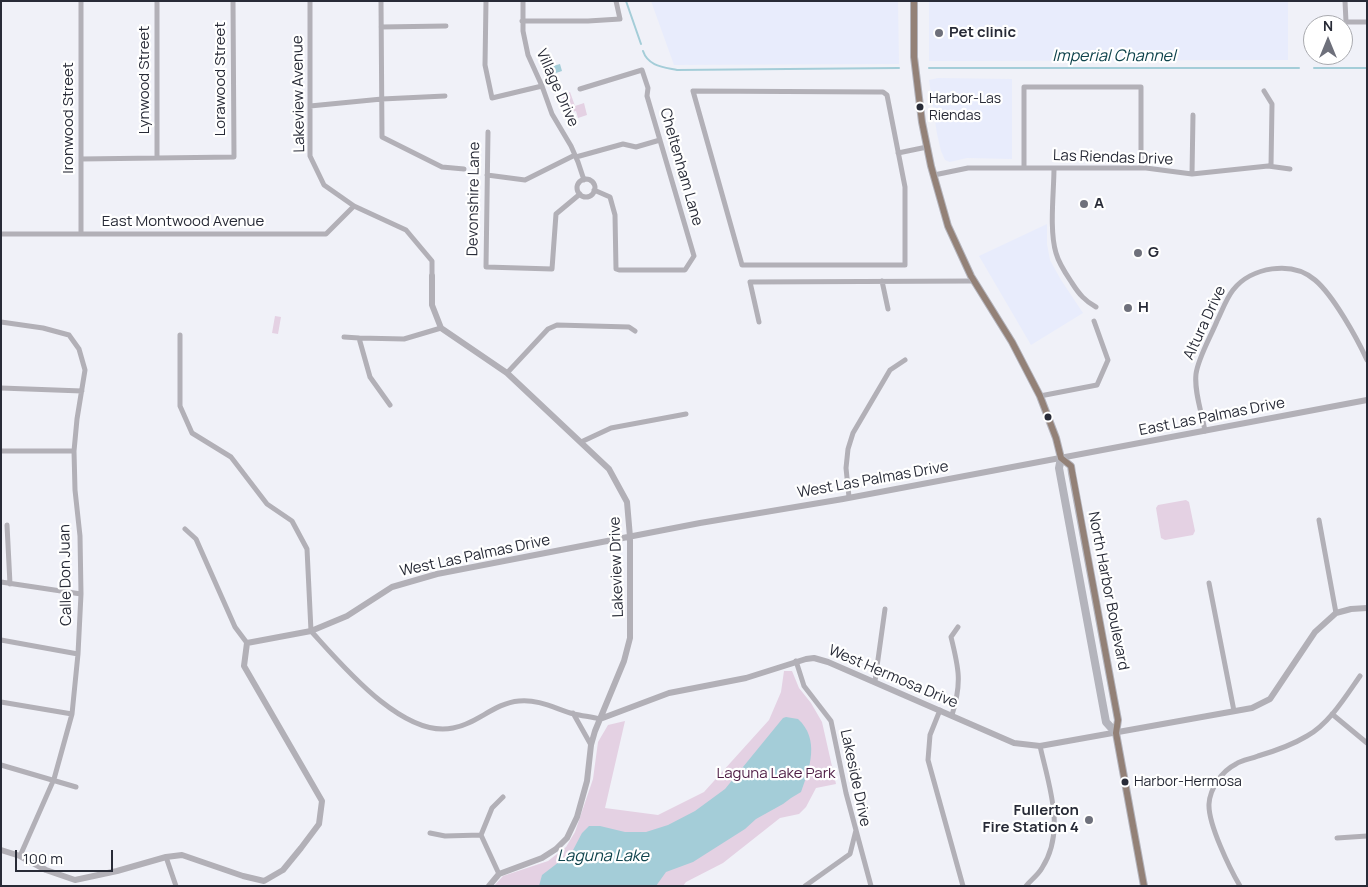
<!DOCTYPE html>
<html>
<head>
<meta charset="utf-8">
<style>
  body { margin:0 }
  #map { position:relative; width:1368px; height:887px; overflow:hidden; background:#f0f1f8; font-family:Manrope,sans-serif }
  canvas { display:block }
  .frame { position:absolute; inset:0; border:2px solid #282b37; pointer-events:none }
  .north { position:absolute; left:1303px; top:15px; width:50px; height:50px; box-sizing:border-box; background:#fff; border:1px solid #a9aaaf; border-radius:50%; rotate:0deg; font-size:14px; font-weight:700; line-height:20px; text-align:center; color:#282b37 }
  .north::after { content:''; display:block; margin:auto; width:18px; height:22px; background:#6e707b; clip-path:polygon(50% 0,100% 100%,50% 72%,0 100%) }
  .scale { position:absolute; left:15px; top:850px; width:98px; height:22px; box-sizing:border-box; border:2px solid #282b37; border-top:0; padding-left:6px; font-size:15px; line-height:18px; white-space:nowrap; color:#282b37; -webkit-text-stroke:4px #fff; paint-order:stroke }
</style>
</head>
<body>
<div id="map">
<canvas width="1368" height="887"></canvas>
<div class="frame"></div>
<div class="north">N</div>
<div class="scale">100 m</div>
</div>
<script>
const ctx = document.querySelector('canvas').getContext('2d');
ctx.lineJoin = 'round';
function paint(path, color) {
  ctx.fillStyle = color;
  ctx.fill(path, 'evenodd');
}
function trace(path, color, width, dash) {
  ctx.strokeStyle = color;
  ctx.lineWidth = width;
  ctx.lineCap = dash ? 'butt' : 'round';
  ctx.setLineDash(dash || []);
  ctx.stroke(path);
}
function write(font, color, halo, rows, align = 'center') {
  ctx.font = font + ' Manrope,sans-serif';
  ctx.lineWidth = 4.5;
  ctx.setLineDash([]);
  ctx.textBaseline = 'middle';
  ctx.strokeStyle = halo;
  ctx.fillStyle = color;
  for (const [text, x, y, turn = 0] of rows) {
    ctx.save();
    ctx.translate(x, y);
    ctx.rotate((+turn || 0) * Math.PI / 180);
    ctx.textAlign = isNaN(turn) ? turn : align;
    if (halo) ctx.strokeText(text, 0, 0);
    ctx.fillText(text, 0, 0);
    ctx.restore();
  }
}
const built = new Path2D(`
  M651 1H898L899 64 674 65Z
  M929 1H1288V60L929 61Z
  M938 78 1012 79V159L967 158 950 162 945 160 941 151 937 134 929 80Z
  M1047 224V244L1050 260 1061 280 1083 313 1031 345 979 256Z`);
const green = new Path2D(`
  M570 92 575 106 584 103 587 115 578 118 576 111 567 113 562 95Z
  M275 316 281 317 278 334 272 333Z
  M1186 500 1189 502 1195 531 1193 535 1165 540 1161 538 1156 508 1158 505Z
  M784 671H792L799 688 811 703 822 722 836 784 816 788 806 807 799 814 780 818 723 863 686 882 683 886H494L503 876 548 861 566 847 575 832 593 779 598 742 608 725 625 721 605 808 658 815 704 792 769 720 781 692Z`);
const water = new Path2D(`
  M560 64 562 71 556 73 558 79 550 81 546 68Z
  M786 717 798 719C820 739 810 768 801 792L791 798 783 804 756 819 745 829 693 862 666 872 656 886H539L542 875 572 852 582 833 589 826H600L625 832H646L668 825 695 811 725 789 783 718Z`);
const stream = new Path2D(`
  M626 1 641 44
  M643 51C648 66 663 67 677 70L899 68
  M929 68H1299
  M1314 68H1367`);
const minor = new Path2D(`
  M157 1V158
  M310 1V156L324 185 354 206 406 230 432 261V276
  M381 1 382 137 442 167 464 169
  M486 1 485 65 492 98 542 86
  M523 1V31L528 55 542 86 552 114 571 146 578 162 584 180
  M1345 1 1346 22H1367
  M522 21H588L620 19 616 1
  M381 27 446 26
  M580 89 642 70 648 88 647 96 694 256 685 270H619L616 269 615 215 610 197 594 190
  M693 91 878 92H883L887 95 905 187V265H742Z
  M1264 91 1272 104 1271 166
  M310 106 382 99 445 96
  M488 132 486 267 552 269 556 214 580 194
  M898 153 927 147
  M576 157 623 144 636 147 660 140
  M81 159 234 157 233 1
  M1024 168V87H1141V168
  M1054 168C1054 192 1049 230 1056 253 1059 264 1066 274 1072 283 1079 294 1085 301 1096 307
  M1192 174 1193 115
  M487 175 525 180 575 155
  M934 175 968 168H1146L1192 174 1268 166 1290 169
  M577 188a9 9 0 1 1 18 0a9 9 0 1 1-18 0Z
  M1 234H326L354 206
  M81 234V1
  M882 281 888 309
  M1 322 43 328 69 335 79 349 85 370 77 419 74 451 75 490 80 536 81 594 78 654 72 714 54 779 20 856
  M759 322 750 282 974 281
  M180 335V406L192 433 231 457 267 504 292 521 307 549 311 631C341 664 403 739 453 728 477 724 494 703 519 701 539 699 556 709 574 714 583 716 592 717 600 719
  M344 337 359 338
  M507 373 548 329 557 325 629 327 635 331
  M1 388 82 391
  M1040 396 1097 385 1108 360 1094 321
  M390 405 370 377 359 338 404 339 441 328
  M1205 431C1202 413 1194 392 1196 374 1198 358 1211 336 1217 321 1222 311 1226 299 1233 290 1251 267 1292 260 1315 280 1333 295 1357 338 1367 360
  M581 442 611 428 686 414
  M1 451H74
  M849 497 846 468 848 449 853 433 890 370 905 360
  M1319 520 1336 613
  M7 525 10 584
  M185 529 196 539 235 627 247 643
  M1 582 81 594
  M1209 583 1234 711
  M1 640 78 654
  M796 661 804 686 831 721 846 793 871 886
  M875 681 885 609
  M1 702 72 714
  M940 710 930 735 928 760 963 886
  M573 713 591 745
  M1332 714 1367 743
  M952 715C962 683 959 669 951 637L958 627
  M1 765 76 787
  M430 833 445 836 481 835
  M1337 838 1367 836
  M166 857 176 886
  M499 874 481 835 492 808 503 797
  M805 886 850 854 856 830
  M1026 886C1031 880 1038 875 1042 868 1066 831 1049 786 1040 746
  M1240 886C1230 869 1208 824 1209 804 1210 788 1222 771 1236 764 1242 760 1251 759 1258 756 1275 751 1292 745 1307 736 1329 724 1346 696 1360 676`);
const tertiary = new Path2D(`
  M432 276V305L441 328 507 373 609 469 627 502 630 537V638L624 661 595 731 591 745 587 781 577 817 567 838 556 849 542 858 499 874 489 886
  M600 719 669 693 746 678 806 659 814 658 828 662 1014 743 1040 746 1252 708 1270 699 1315 632 1336 613 1351 609 1367 608
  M1 850 20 856 46 870 75 880 117 871 166 857 182 855 243 876 264 881 283 870 301 848 319 824 322 801 244 666 247 643 311 631 347 616 392 587 437 574 700 523 843 499 1367 400`);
const primary = new Path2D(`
  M914 1V57L922 122 931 166 948 226 971 276 1012 342 1040 396 1056 438 1061 458 1059 468 1106 722 1116 733
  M1061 458 1071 466 1072 473 1118 720 1116 733 1144 886`);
const bus1 = new Path2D(`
  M914 1V57L922 122 931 166 948 226 971 276 1012 342 1040 396 1056 438 1061 458 1071 466 1118 720 1116 733 1144 886`);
const markers = [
  [939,33,5,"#6e707b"],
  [920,107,4.5,"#282b37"],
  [1084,204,5,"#6e707b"],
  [1138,253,5,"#6e707b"],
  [1128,308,5,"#6e707b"],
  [1048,417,4.5,"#282b37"],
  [1125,782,4.5,"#282b37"],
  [1089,820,5,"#6e707b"]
];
const busNames = [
  ["Harbor-Las",929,99],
  ["Riendas",929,116],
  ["Harbor-Hermosa",1134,782]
];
const poiNames = [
  ["Pet clinic",949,33],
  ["A",1094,204],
  ["G",1148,253],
  ["H",1138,308],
  ["Fullerton",1079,811,"right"],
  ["Fire Station 4",1079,828,"right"]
];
const streetNames = [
  ["Lorawood Street",221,79,-90],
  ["Lynwood Street",145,80,-90],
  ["Village Drive",557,88,66],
  ["Lakeview Avenue",299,94,-91],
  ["Ironwood Street",69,118,-90],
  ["Las Riendas Drive",1113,158,2],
  ["Cheltenham Lane",681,167,74],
  ["Devonshire Lane",474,199,-89],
  ["East Montwood Avenue",183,222],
  ["Altura Drive",1205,323,-65],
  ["East Las Palmas Drive",1212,417,-11],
  ["West Las Palmas Drive",873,480,-10],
  ["West Las Palmas Drive",475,556,-12],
  ["Lakeview Drive",617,567,-92],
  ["Calle Don Juan",66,575,-91],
  ["North Harbor Boulevard",1108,591,79],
  ["West Hermosa Drive",893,677,23],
  ["Lakeside Drive",855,778,78]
];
const parkNames = [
  ["Laguna Lake Park",776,774]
];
const waterNames = [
  ["Imperial Channel",1114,57],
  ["Laguna Lake",603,857]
];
paint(built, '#e8ecfc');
paint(green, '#e4d1e3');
paint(water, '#a4cdd8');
trace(stream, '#a4cdd8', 2);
trace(minor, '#b2b0b7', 5);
trace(tertiary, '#b2b0b7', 6);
trace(primary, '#b4b4bc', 8);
trace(bus1, '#938177', 6);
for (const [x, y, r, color] of markers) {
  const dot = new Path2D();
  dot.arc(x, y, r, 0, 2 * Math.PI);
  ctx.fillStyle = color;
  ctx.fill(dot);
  trace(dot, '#fff', 2);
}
write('14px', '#282b37', '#fff', busNames, 'left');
write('bold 15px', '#282b37', '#fff', poiNames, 'left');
write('15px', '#282b37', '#fff', streetNames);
write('15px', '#4e1d45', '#fff', parkNames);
write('italic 16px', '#0e434c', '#fff', waterNames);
</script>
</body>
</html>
